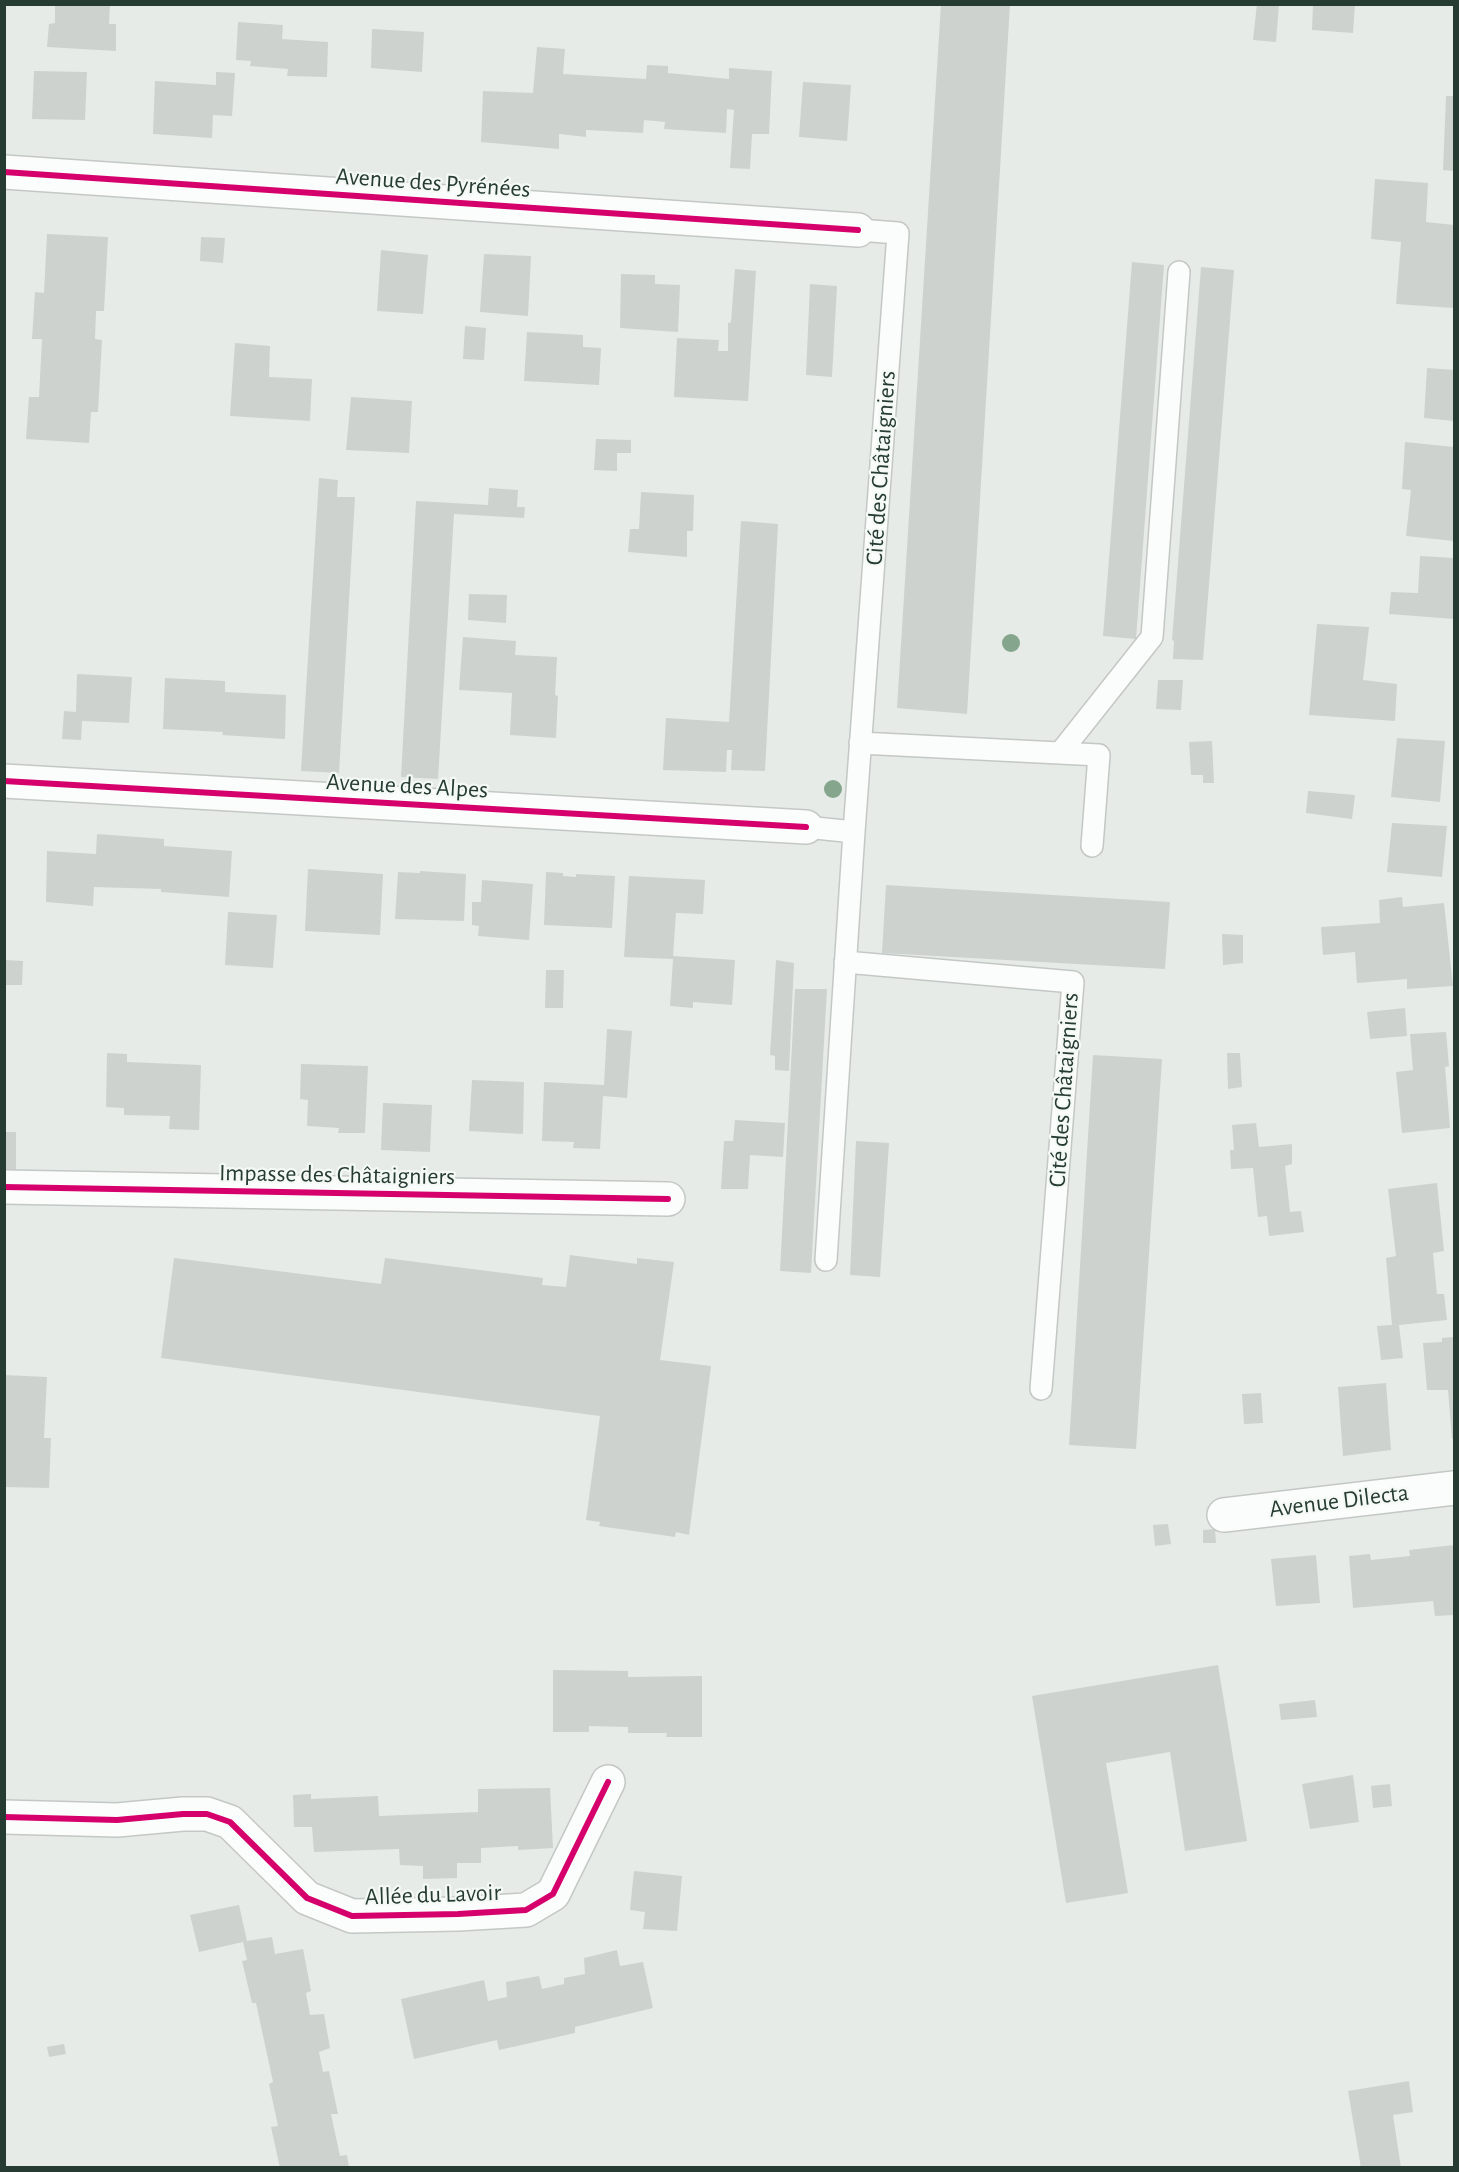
<!DOCTYPE html>
<html>
<head>
<meta charset="utf-8">
<style>
  body { margin:0 }
  #map { position:relative; width:1459px; height:2172px; overflow:hidden; background:#e6ebe8; font-family:"Alegreya Sans",sans-serif }
  canvas { display:block }
  .frame { position:absolute; inset:0; border:6px solid #263c32; pointer-events:none }
</style>
</head>
<body>
<div id="map">
<canvas width="1459" height="2172"></canvas>
<div class="frame"></div>
</div>
<script>
const ctx = document.querySelector('canvas').getContext('2d');
ctx.lineJoin = 'round';
function paint(path, color) {
  ctx.fillStyle = color;
  ctx.fill(path, 'evenodd');
}
function trace(path, color, width, dash) {
  ctx.strokeStyle = color;
  ctx.lineWidth = width;
  ctx.lineCap = dash ? 'butt' : 'round';
  ctx.setLineDash(dash || []);
  ctx.stroke(path);
}
function write(font, color, halo, rows, align = 'center') {
  ctx.font = font + ' "Alegreya Sans",sans-serif';
  ctx.lineWidth = 4.5;
  ctx.setLineDash([]);
  ctx.textBaseline = 'middle';
  ctx.strokeStyle = halo;
  ctx.fillStyle = color;
  for (const [text, x, y, turn = 0] of rows) {
    ctx.save();
    ctx.translate(x, y);
    ctx.rotate((+turn || 0) * Math.PI / 180);
    ctx.textAlign = isNaN(turn) ? turn : align;
    if (halo) ctx.strokeText(text, 0, 0);
    ctx.fillText(text, 0, 0);
    ctx.restore();
  }
}
const building = new Path2D(`
  M55 4H110L109 24H116V51L47 47 49 24 55 23Z
  M941 4H1010L967 714 897 708Z
  M1257 4H1279L1276 42 1253 40Z
  M1313 4H1355L1353 33 1312 30Z
  M238 22 283 25 282 39 328 42 327 77 287 76 288 69 250 66 251 61 236 60Z
  M372 29 424 32 422 72 371 68Z
  M537 47 565 49 563 74 646 79 647 65 668 66V73L729 79V68L772 71 769 134H752L750 169 730 168 734 110 727 109 726 133 664 129 665 122 644 120 643 133 586 130V137L559 134V149L481 142 483 91 533 93Z
  M34 71 87 72 85 120 32 119Z
  M216 72 235 73 232 116 213 115 212 138 153 134 155 81 216 85Z
  M803 82 851 85 847 141 799 137Z
  M1446 96H1454V171L1443 170Z
  M1375 179 1428 183 1426 222 1454 225V308L1396 304 1401 242 1371 239Z
  M47 234 108 237 104 311H96L95 339 102 340 98 412H91L89 443 26 439 29 397H39L42 339H32L35 292 44 293Z
  M201 237 225 238 223 263 200 261Z
  M381 250 428 255 423 314 377 311Z
  M484 254 531 256 528 316 480 312Z
  M1132 262 1164 265 1136 639 1103 636Z
  M1201 267 1234 270 1203 660 1173 659 1174 641 1172 640Z
  M735 269 756 271 748 401 674 397 677 338 719 340 718 351H728V323L731 322Z
  M621 274 655 275V284L680 285 678 332 620 328Z
  M810 284 837 286 832 377 806 375Z
  M465 326 486 328 484 360 463 359Z
  M527 332 583 335V347L601 348 599 385 524 381Z
  M235 343 270 346 269 377 312 379 310 421 230 416Z
  M1427 368 1454 370V421L1424 418Z
  M351 397 412 401 409 453 346 450Z
  M596 439 631 440V453H617V471L594 470Z
  M1405 442 1454 447V541L1406 536 1411 490 1402 489Z
  M319 478 338 480 337 497H355L339 773 301 771Z
  M489 488 518 490 517 507H525L524 518 454 514 438 779 401 777 416 501 488 505Z
  M641 492 694 495 693 531H687V557L628 552 630 529H639Z
  M741 521 778 524 765 771 731 770 732 750H727L726 772 663 770 666 718 729 722Z
  M1420 556 1454 558V619L1389 614 1391 592 1418 593Z
  M469 594 507 595 506 623 468 620Z
  M1317 624 1369 627 1363 680 1397 684 1395 721 1309 715Z
  M463 637 516 641 515 655 557 657 555 695 558 696 556 738 510 735 512 693 459 690Z
  M77 674 132 677 129 723 82 721 81 740 62 739 64 711 76 712Z
  M165 678 225 681V692L286 695 285 739 222 735 223 732 163 729Z
  M1158 680H1183L1181 710 1156 709Z
  M1397 738 1445 741 1440 802 1391 797Z
  M1212 741 1214 783H1203V775H1191L1189 742Z
  M1308 791 1355 795 1352 819 1306 813Z
  M1392 823 1447 826 1442 877 1387 872Z
  M97 834 164 839V846L232 851 229 897 161 892V889L94 887 93 906 46 902 47 851 96 854Z
  M308 869 383 874 380 935 305 931Z
  M420 871 466 874 464 921 395 919 398 872 420 873Z
  M546 872 563 873V876L576 877V874L615 876 612 928 544 925Z
  M629 876 705 880 703 914 676 913 673 956 735 960 732 1005 693 1002V1008L670 1006 673 959 624 957Z
  M482 880 533 884 529 940 478 936 479 926 472 925V902H481Z
  M886 885 1170 902 1165 969 882 953Z
  M1402 897 1403 907 1444 903 1453 986 1407 989V979L1357 983 1355 952 1323 955 1321 927 1380 923 1379 900Z
  M228 912 277 915 273 968 225 965Z
  M1222 934 1243 935V963L1223 965Z
  M4 960 23 961 22 985H4Z
  M776 960 794 963 789 1071 775 1070V1056L770 1055Z
  M546 970H564L563 1008H545Z
  M795 989H827L811 1273 780 1271Z
  M1405 1008 1407 1036 1370 1039 1367 1012Z
  M607 1029 632 1031 627 1098 603 1096 600 1149 573 1148 574 1142 542 1141 544 1082 604 1085Z
  M1446 1032 1449 1066 1445 1067 1450 1128 1402 1133 1396 1072 1413 1070 1410 1034Z
  M107 1053 127 1054V1062L201 1065 199 1130 169 1129 170 1116 124 1115V1108L106 1107Z
  M1227 1053H1240L1242 1087 1228 1089Z
  M1093 1055 1162 1059 1136 1449 1069 1445Z
  M301 1064 368 1066 365 1133H338L339 1128 307 1126 308 1100 300 1099Z
  M472 1080 524 1082 523 1134 469 1131Z
  M383 1103 432 1105 430 1152 381 1150Z
  M735 1120 785 1123 783 1157 750 1155 748 1189H721L724 1141H733Z
  M1256 1123 1259 1147 1292 1144V1164L1285 1166 1290 1212 1301 1211 1304 1232 1269 1236 1267 1216 1258 1217 1253 1168 1231 1169 1230 1150H1234L1232 1125Z
  M4 1132H16V1174L4 1173Z
  M856 1141 889 1143 880 1277 850 1275Z
  M1437 1183 1444 1251 1433 1253 1437 1294H1444L1447 1320 1399 1325 1403 1358 1381 1360 1377 1326 1392 1325 1386 1258 1396 1256 1388 1189Z
  M570 1255 637 1264V1258L674 1262 660 1360 711 1366 689 1535 676 1532 675 1537 599 1526 600 1522 586 1520 600 1416 161 1358 174 1258 381 1284 385 1258 543 1278 542 1285 566 1287Z
  M1454 1337V1438L1452 1439 1448 1390H1427L1423 1343 1442 1342V1338Z
  M4 1375 47 1377 44 1438H51L49 1488 4 1487Z
  M1386 1383 1391 1450 1343 1456 1338 1387Z
  M1261 1393 1263 1423 1244 1424 1242 1394Z
  M1168 1524 1171 1544 1155 1546 1153 1525Z
  M1215 1529 1216 1543H1203V1530Z
  M1454 1545V1615L1435 1616 1433 1601 1353 1608 1349 1556 1370 1554 1371 1560 1410 1556 1409 1550Z
  M1316 1555 1320 1603 1276 1606 1271 1559Z
  M1218 1665 1247 1841 1185 1851 1170 1752 1106 1763 1128 1893 1066 1903 1032 1696Z
  M553 1670 628 1671V1677L702 1676V1737H666L667 1733H628V1727L589 1726V1732H553Z
  M1315 1700 1317 1717 1281 1720 1279 1704Z
  M1353 1775 1359 1822 1310 1829 1302 1784Z
  M1390 1784 1392 1806 1373 1808 1371 1786Z
  M550 1788 553 1848 518 1850V1846L481 1848V1863H457V1878L423 1879V1866L400 1865 399 1849 314 1852 312 1827H294L293 1795 311 1794V1799L378 1796 379 1816 478 1812V1789Z
  M634 1871 682 1876 677 1931 643 1929 645 1912 630 1910Z
  M239 1905 247 1941 272 1937 275 1954 303 1949 311 1991 306 1993 310 2015 324 2014 330 2048 319 2052 323 2072 329 2071 338 2114H331L340 2156 347 2155 349 2168H280L271 2127 278 2126 269 2084 273 2082 256 2003H252L242 1961 247 1960 243 1942 199 1952 190 1915Z
  M617 1950 620 1966 643 1962 653 2008 575 2027V2033L499 2050 497 2040 414 2059 401 1999 484 1980 488 2001 507 1997 506 1982 539 1976 542 1989 564 1984V1978L585 1974 584 1958Z
  M64 2044 66 2054 49 2057 47 2047Z
  M1409 2081 1413 2112 1393 2115 1401 2168H1361L1348 2091Z`);
const service = new Path2D(`
  M860 743 1099 755 1092 846
  M1060 753 1152 637 1179 272
  M806 827 854 832 898 233 858 230
  M845 962 1073 982 1041 1389
  M826 1260 854 832`);
const minor = new Path2D(`
  M4 172 858 230
  M4 781 806 827
  M4 1187 668 1199
  M1224 1515 1454 1488
  M4 1817 117 1820 183 1814H207L230 1822 307 1898 352 1916 458 1914 526 1910 553 1894 608 1782`);
const cycleway = new Path2D(`
  M4 172 858 230
  M4 781 806 827
  M4 1187 668 1199
  M4 1817 117 1820 183 1814H207L230 1822 307 1898 352 1916 458 1914 526 1910 553 1894 608 1782`);
const trees = [
  [1011,643],
  [833,789]
];
const streetNames = [
  ["Avenue des Pyrénées",433,183,4],
  ["Cité des Châtaigniers",881,468,-86],
  ["Avenue des Alpes",407,786,3],
  ["Cité des Châtaigniers",1064,1090,-86],
  ["Impasse des Châtaigniers",337,1175,1],
  ["Avenue Dilecta",1339,1501,-7],
  ["Allée du Lavoir",433,1895,-2]
];
paint(building, '#cdd2cf');
trace(service, '#c3c8c5', 24);
trace(minor, '#c3c8c5', 36);
trace(service, '#fbfcfc', 21);
trace(minor, '#fbfcfc', 33);
trace(cycleway, '#d6006c', 6);
ctx.fillStyle = '#85a68c';
for (const [x, y] of trees) {
  ctx.beginPath();
  ctx.arc(x, y, 9, 0, 2 * Math.PI);
  ctx.fill();
}
write('24px', '#263c32', '#f5f9f6', streetNames);
</script>
</body>
</html>
